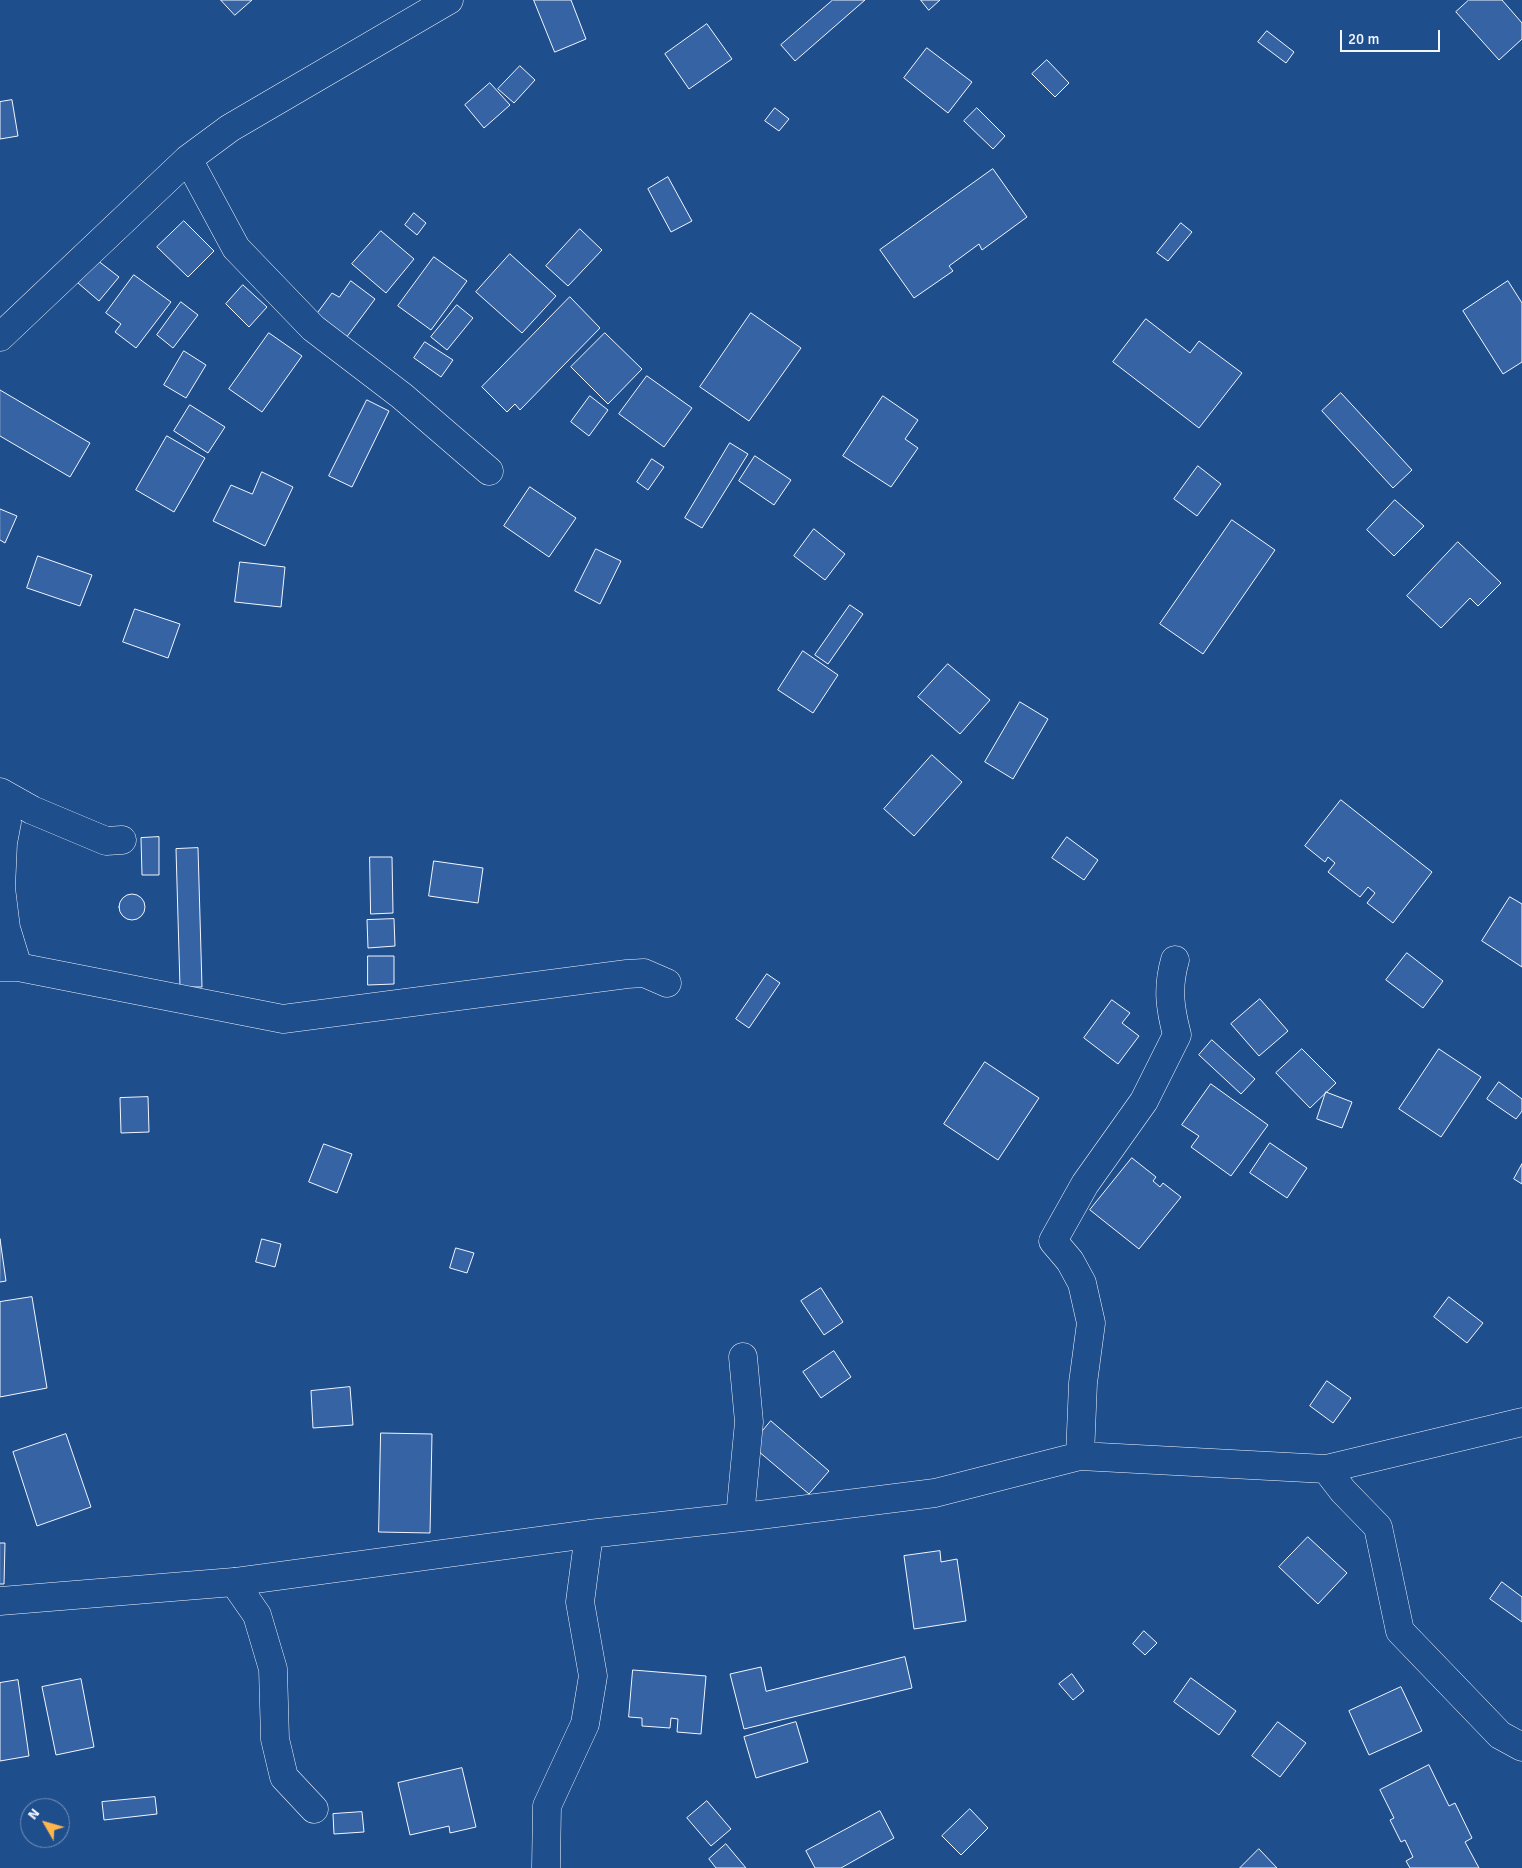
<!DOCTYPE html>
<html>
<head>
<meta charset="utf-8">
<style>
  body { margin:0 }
  #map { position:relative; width:1522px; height:1868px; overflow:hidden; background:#1f4e8c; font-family:Signika,sans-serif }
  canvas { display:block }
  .north { position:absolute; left:20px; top:1798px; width:50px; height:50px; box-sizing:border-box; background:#1f4e8c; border:1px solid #7391ba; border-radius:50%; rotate:308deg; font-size:14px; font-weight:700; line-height:20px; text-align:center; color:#f2f6ff }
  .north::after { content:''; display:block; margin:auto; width:18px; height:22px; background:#ffb74d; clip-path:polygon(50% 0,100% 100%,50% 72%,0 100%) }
  .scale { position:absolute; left:1340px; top:30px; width:100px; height:22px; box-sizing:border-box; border:2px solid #f2f6ff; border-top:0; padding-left:6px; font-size:15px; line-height:18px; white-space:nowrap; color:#f2f6ff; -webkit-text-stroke:4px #1f4e8c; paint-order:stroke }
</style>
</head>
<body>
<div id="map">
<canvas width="1522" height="1868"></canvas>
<div class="north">N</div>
<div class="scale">20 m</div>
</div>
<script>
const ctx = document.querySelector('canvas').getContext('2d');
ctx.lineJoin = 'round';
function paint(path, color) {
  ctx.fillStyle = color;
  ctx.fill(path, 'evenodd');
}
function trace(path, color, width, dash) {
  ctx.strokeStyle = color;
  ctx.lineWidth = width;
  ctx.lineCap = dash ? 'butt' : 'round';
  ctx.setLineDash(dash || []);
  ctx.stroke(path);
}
const building = new Path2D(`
  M221 0H252L235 15Z
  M534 0H571L586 39 555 52Z
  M833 0H865L795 61 781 45Z
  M921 0H940L929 10Z
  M1469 0H1502L1522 23V39L1499 60 1456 12Z
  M707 24 732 59 689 89 665 54Z
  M1267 31 1294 52 1286 63 1258 42Z
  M927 48 972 82 948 113 904 78Z
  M1047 60 1069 83 1055 97 1032 74Z
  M520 66 535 80 514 103 498 89Z
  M490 83 510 105 484 128 465 105Z
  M12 100 18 136 0 139V102Z
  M775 108 789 119 779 131 765 121Z
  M977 108 1005 136 993 149 964 121Z
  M993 169 1027 217 982 250 979 244 949 266 953 271 914 298 880 250Z
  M668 177 692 221 671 232 648 189Z
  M414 213 426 223 417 235 405 225Z
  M184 221 214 251 188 277 157 247Z
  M1181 223 1192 232 1168 261 1157 253Z
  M580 229 602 250 568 286 546 266Z
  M381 231 414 259 386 293 352 264Z
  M510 254 556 296 522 333 476 292Z
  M434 257 467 281 431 330 398 306Z
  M97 260 119 277 99 301 78 283Z
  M134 275 171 302 136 348 115 332 121 324 106 313Z
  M351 281 375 299 346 338 315 316 332 293 339 297Z
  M1508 281 1522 303V362L1503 374 1463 311Z
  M243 285 267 307 249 327 226 304Z
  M570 297 600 328 520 410 515 404 507 412 482 387Z
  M181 302 198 315 173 348 157 335Z
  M457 305 473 318 447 350 431 337Z
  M751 313 801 348 749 421 700 387Z
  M1146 319 1190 353 1199 341 1242 373 1199 428 1113 362Z
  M269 333 302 356 262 412 229 389Z
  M605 333 642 369 608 404 571 367Z
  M425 342 453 360 441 377 414 358Z
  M184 351 206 365 186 398 164 385Z
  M647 376 692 408 664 447 619 414Z
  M0 390 90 443 70 477 0 436Z
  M1341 393 1412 470 1393 488 1322 411Z
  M590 396 608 410 589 436 571 422Z
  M883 396 918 420 905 439 918 448 891 487 843 456Z
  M367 400 389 411 352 487 329 476Z
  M190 405 225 427 208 453 174 431Z
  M167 436 205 458 174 512 136 490Z
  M730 443 748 454 702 528 685 518Z
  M755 456 791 480 774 505 739 481Z
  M652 459 664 467 648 490 637 482Z
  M1198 466 1221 484 1197 516 1174 499Z
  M262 472 293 487 265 546 213 521 231 485 252 494Z
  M530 487 576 518 549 557 504 526Z
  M1395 500 1424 526 1394 556 1367 530Z
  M0 509 17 516 5 543 0 540Z
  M1232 520 1275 550 1203 654 1160 624Z
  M814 529 845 554 825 580 794 556Z
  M1458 542 1501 583 1478 606 1470 598 1441 628 1407 596Z
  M596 549 621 561 600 604 575 591Z
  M38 556 92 575 80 606 27 588Z
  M240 562 285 567 281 607 235 602Z
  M850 605 863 614 828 664 815 655Z
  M135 609 180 624 168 658 123 642Z
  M803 651 838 675 813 713 778 690Z
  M948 664 990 700 960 734 918 697Z
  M1020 702 1048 719 1013 779 985 762Z
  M932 755 962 782 914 836 884 809Z
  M1341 800 1432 872 1393 923 1367 903 1375 893 1368 887 1360 897 1328 872 1335 863 1328 857 1325 862 1305 846Z
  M159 837V875H142L141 838Z
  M1067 837 1098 860 1084 880 1052 858Z
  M198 848 202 987H180L176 849Z
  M370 857H392L393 913 371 914Z
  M434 861 483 868 478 903 429 896Z
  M119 907a13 13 0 1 1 26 0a13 13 0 1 1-26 0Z
  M1510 897 1522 904V967L1482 941Z
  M394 919 395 946 368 948 367 920Z
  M1407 953 1443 981 1423 1008 1386 980Z
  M368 956H394V984L368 985Z
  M767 974 780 983 749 1028 736 1019Z
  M1260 999 1288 1031 1259 1056 1231 1024Z
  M1112 1000 1130 1013 1122 1023 1139 1036 1118 1064 1084 1038Z
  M1212 1040 1255 1079 1241 1094 1199 1055Z
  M1302 1049 1336 1083 1310 1108 1276 1073Z
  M1439 1049 1481 1077 1441 1137 1399 1109Z
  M985 1062 1039 1098 998 1160 944 1124Z
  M1499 1082 1522 1099V1111L1516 1119 1487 1099Z
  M1211 1084 1268 1125 1231 1176 1191 1147 1199 1136 1182 1125Z
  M1326 1092 1352 1102 1342 1128 1317 1119Z
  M148 1097 149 1132 121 1133 120 1098Z
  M1270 1143 1307 1168 1287 1198 1250 1173Z
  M324 1144 352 1154 337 1193 309 1182Z
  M1132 1158 1156 1177 1153 1181 1160 1187 1163 1183 1181 1197 1139 1249 1090 1210Z
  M1522 1164V1184L1514 1179Z
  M0 1239 6 1281 0 1282Z
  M262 1239 281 1244 275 1267 256 1262Z
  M456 1248 474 1253 467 1273 450 1268Z
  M821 1288 843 1322 824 1335 801 1301Z
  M32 1297 47 1388 0 1397V1302Z
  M1449 1297 1483 1323 1467 1343 1434 1317Z
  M834 1351 851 1377 821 1398 803 1372Z
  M1327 1381 1351 1398 1333 1423 1310 1406Z
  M350 1387 353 1425 313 1428 311 1391Z
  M771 1421 829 1471 809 1494 751 1445Z
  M381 1433 432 1434 430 1533 379 1532Z
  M66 1434 91 1507 37 1526 13 1452Z
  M1308 1537 1347 1573 1318 1604 1279 1567Z
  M0 1543H5L4 1584H0Z
  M940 1551 941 1562 957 1559 966 1621 914 1629 904 1556Z
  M1502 1582 1522 1597V1622L1490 1599Z
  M1144 1631 1157 1643 1145 1655 1133 1644Z
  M905 1657 912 1688 744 1729 730 1674 761 1667 766 1691Z
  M633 1670 706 1676 701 1734 677 1732 678 1719 671 1718 670 1728 642 1726V1718L629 1717Z
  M1072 1674 1084 1691 1073 1700 1059 1684Z
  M1191 1678 1236 1711 1219 1735 1174 1702Z
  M81 1679 94 1747 56 1755 42 1687Z
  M18 1680 29 1756 0 1761V1683Z
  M1401 1687 1422 1731 1369 1755 1349 1711Z
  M796 1722 808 1762 756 1778 744 1737Z
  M1278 1722 1306 1743 1280 1777 1252 1756Z
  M1429 1765 1449 1806 1455 1803 1472 1838 1465 1842 1479 1868H1410L1406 1861 1413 1857 1405 1840 1401 1842 1390 1820 1394 1818 1380 1790Z
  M462 1768 476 1827 450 1833 449 1826 410 1835 398 1783Z
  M155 1797 157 1814 104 1820 102 1802Z
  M707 1801 731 1829 711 1846 687 1818Z
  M970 1809 988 1828 961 1855 942 1836Z
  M880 1811 894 1838 841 1868H815L806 1851Z
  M362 1812 364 1832 334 1834 333 1814Z
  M726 1844 746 1868H716L709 1859Z
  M1259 1849 1277 1868H1240Z`);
const street = new Path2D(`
  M188 159 236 248 313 328 402 396 489 471
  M0 337 188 159 230 128 449 0
  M0 792 32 810 106 841 122 840
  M0 806 7 822 3 843 1 888 6 928 18 967
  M0 967H18L283 1019 627 974 644 973 667 983
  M1080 1456 1083 1383 1091 1323 1082 1283 1070 1261 1053 1241 1085 1184 1144 1101 1177 1035C1170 1008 1167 988 1175 960
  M1326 1469 1343 1491 1378 1527 1400 1631 1500 1735 1522 1747
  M740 1517 749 1422 743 1357
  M234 1582 257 1615 273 1669 275 1739 284 1777 314 1809
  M0 1601 234 1582 589 1534 760 1515 935 1493 1080 1456 1326 1469 1522 1422
  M546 1868 547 1806 585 1724 593 1676 580 1602 589 1534`);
paint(building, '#3563a3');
trace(building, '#f2f6ff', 1);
trace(street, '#f2f6ff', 29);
trace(street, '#1f4e8c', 28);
</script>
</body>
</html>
